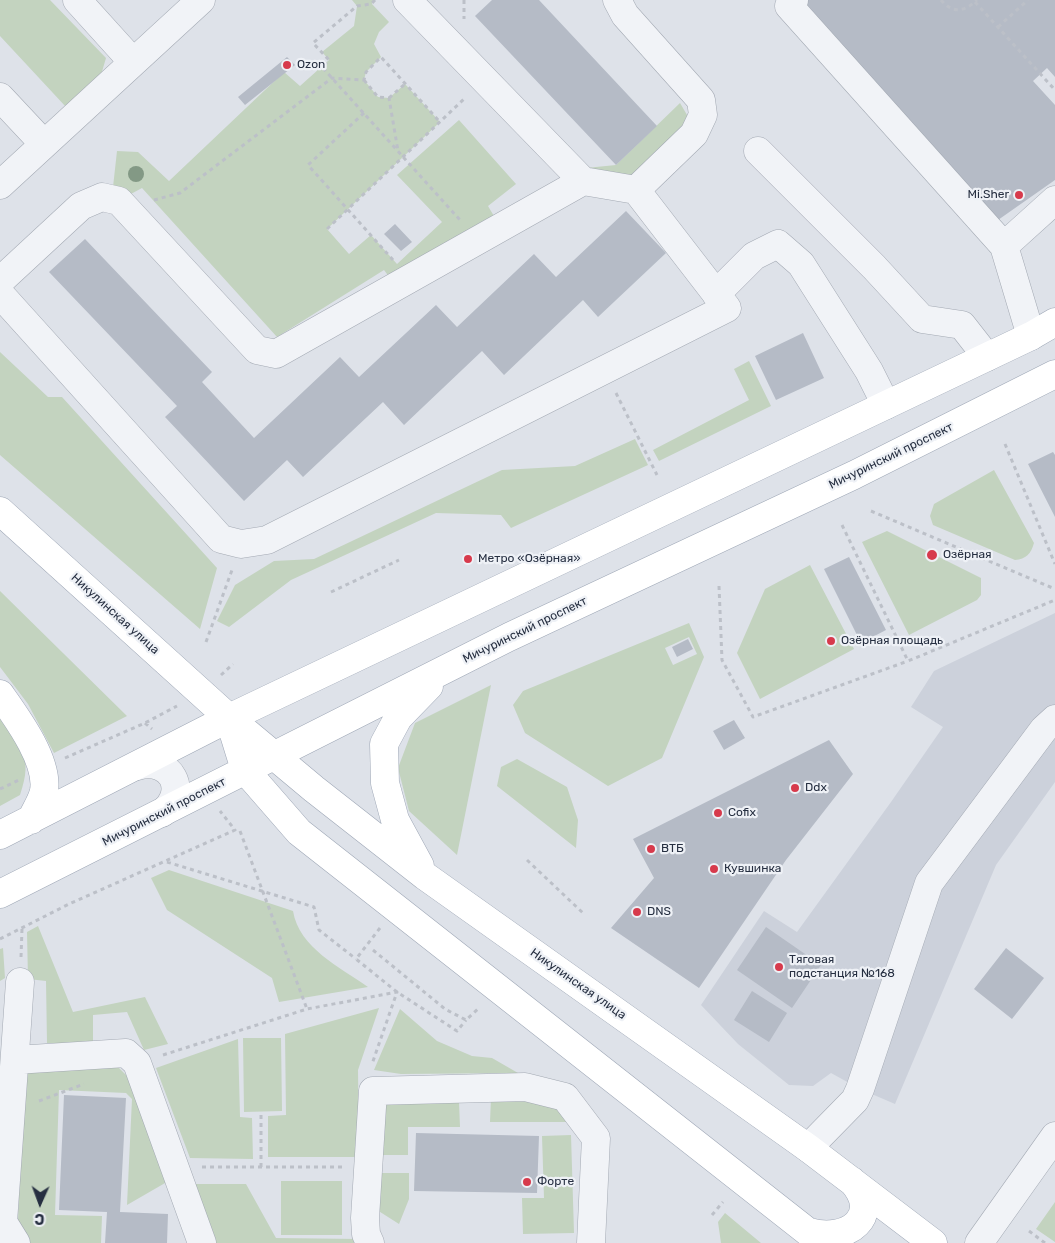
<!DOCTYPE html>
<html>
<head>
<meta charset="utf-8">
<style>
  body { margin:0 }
  #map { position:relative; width:1055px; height:1243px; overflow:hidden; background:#dee2e9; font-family:Rubik,sans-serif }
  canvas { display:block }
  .north { position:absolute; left:15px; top:1178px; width:50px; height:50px; -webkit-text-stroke:4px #eef1f6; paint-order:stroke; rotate:182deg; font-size:14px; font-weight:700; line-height:20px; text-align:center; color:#262f41 }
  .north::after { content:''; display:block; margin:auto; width:18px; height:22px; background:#262f41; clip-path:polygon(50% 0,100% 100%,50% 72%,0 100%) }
</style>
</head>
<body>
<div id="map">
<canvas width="1055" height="1243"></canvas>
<div class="north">С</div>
</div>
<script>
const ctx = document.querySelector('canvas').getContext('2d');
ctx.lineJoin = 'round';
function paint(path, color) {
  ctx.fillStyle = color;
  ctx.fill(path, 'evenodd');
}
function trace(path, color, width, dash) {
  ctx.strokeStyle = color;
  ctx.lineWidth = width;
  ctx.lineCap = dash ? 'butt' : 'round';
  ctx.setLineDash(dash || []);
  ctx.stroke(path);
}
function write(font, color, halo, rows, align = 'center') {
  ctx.font = font + ' Rubik,sans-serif';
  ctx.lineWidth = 4.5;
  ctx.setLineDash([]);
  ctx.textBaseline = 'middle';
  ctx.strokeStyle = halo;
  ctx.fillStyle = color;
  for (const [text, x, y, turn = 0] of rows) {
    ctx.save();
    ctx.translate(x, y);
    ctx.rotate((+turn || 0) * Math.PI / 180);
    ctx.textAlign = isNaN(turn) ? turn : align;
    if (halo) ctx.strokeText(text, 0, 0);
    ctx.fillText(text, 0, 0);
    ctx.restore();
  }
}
const built = new Path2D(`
  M1055 613V782L996 865 895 1104 860 1089 831 1073 813 1086 789 1085 738 1044 701 1005 764 911 797 932 891 802 943 727 911 707 934 671Z`);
const green = new Path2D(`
  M0 0H50L106 58 101 75 66 107 0 36Z
  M352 0H373L372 4 389 22 379 32 374 44 381 57 366 72 364 80 378 97 389 98 405 84 440 122 327 229 349 254 371 235 397 264 442 222 397 175 459 120 516 184 488 206 501 228 396 286 384 270 277 337 142 188 129 195 113 187 117 151 138 152 169 181 284 72 300 86 329 60 322 52 354 26 357 6Z
  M680 103 690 120 631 181 586 168 616 165Z
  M0 352 48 397H62L217 568 200 629 0 455Z
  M749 361 771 406 659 461 653 450 749 400 734 369Z
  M635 439 648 465 511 528 501 515 436 513 291 580 229 627 217 621 235 585 274 561 314 559 502 470 575 466Z
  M994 470 1034 543C1031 554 1026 559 1015 560L933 525 930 516 934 504Z
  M887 531 981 578V595L977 600 909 635 862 542Z
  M810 565 854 649 760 699 737 653 765 589Z
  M0 591 127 716 54 753 28 704 0 667Z
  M689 623 704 657 662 758 608 786 525 733 513 705 523 691ZM689 637 697 654 673 665 665 648Z
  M491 685 457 855 409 811 398 768 415 723Z
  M0 713C20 746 34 755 20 795L0 806Z
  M517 759 567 787 578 820 576 848 497 786 501 767Z
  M169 870 293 911C299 948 340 967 368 987L279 1002 272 978 167 910 151 878Z
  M38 926 73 1012 145 997 168 1044 144 1050 127 1012 93 1015V1043H47L46 981 28 979 27 932Z
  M3 948 5 978 0 981V949Z
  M379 1008 358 1070 359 1157H268V1116L286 1115 285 1034Z
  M400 1009 437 1041 472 1056 492 1058 518 1073 401 1074 374 1070Z
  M243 1038H281L282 1111 244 1112Z
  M238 1039 240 1117 252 1118 253 1159 190 1158 156 1068Z
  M116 1065 136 1085 172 1179 127 1205 132 1099 126 1093 59 1090 55 1215 102 1216 101 1243H30L18 1220 22 1073Z
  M491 1098 539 1100 560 1107 571 1122H490Z
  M379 1102H459L460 1127H408V1155H379Z
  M571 1135 574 1233 523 1234 522 1198H544L542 1136Z
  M379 1173H409V1199L399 1224 377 1210Z
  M281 1181H342V1235H281Z
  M194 1184H246L276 1238 359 1239V1243H215Z
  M1055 1202V1242L1036 1229Z
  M725 1213 761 1243H721L718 1222Z`);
const building = new Path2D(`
  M492 0H539L657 126 616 165 475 16Z
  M799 0H1055V77L1047 68 1033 81 1055 105V180L998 220Z
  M287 57 295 65 245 105 238 97Z
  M626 211 666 253 598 317 583 300 504 375 482 351 404 425 383 402 303 477 287 460 244 501 165 417 177 406 49 272 85 239 212 372 202 382 254 438 340 357 359 377 436 305 457 327 534 254 556 277Z
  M395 224 412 242 401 251 384 234Z
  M803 333 824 378 776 400 755 356Z
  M1053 452 1055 455V517L1028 464Z
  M849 557 886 630 861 643 824 569Z
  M688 639 693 649 677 657 672 647Z
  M734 720 745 738 724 750 713 731Z
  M829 740 853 774 786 860 699 988 611 928 654 878 633 839Z
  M766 927 821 965 792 1008 737 970Z
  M1006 948 1044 978 1012 1019 974 989Z
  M752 991 787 1013 769 1042 734 1020Z
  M64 1095 126 1098 120 1212 168 1214 167 1243H105L107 1212 59 1210Z
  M416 1133 539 1136 537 1193 414 1191Z`);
const path = new Path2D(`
  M375 0 371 4 357 6 313 43 329 60 322 67 460 220
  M464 0V19
  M941 0C953 14 964 12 977 0
  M975 2 1055 90
  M998 27 1028 0
  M364 80 378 97 389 98 398 151
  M389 98 405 84
  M364 113 308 165 393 260
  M154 200 180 193 332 78 364 80 366 72 381 57 440 122
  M327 229 466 97
  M616 393 657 475
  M1005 444 1055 564
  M871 511 1055 589
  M842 525 908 661 1055 600
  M719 586 722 660 753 717 908 661
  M331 592 399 560
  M206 642 232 570
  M221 675 233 664
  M145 723 152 729
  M65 758 145 723 177 706
  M0 789 19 780
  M240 831 307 1009
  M527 860 583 913
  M167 862 314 907 319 930 356 959
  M380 928 356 959 397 992 457 1031 466 1020
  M0 939 69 904 235 830 220 811
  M373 950 445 1009 466 1020 479 1008
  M21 957 22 929
  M163 1055 307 1009 397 992 372 1064
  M39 1101 84 1084
  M202 1167H343
  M261 1167V1112
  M712 1215 723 1202
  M1029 1231 1045 1243`);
const minor = new Path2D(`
  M77 0 133 62
  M407 0 583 181
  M617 0 625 15 701 100 703 115 694 134 636 190
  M794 0 789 6 1004 246
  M0 97 44 144
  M758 151 874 267 922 319 962 325 987 357
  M0 185 201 0
  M0 281 81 206 102 197 119 201 257 350 276 354 583 181 636 190 727 308 267 540 241 544 221 539 0 294
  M716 294 754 256 778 244 801 264 869 371 886 405
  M1031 336 1004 246 1055 200
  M137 766C171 756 190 791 162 813
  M15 1060 126 1053 137 1063 202 1243
  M808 1148 855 1100 860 1089 929 883 1044 729 1055 719
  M0 1222H3L20 982
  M3 1222 16 1243
  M370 1243 366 1234 365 1218 373 1091 525 1087 565 1097 596 1138 591 1243
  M979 1243 1055 1136`);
const major = new Path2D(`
  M0 511 229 718 314 789 425 876 808 1148 933 1243
  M0 694C17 718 49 761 44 791 42 801 35 811 31 820
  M229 718 245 770 299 832 822 1243
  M0 835 229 718 1031 336 1055 322
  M420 866 395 820 385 783 384 744 398 718 429 686
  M0 894 509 637 854 475 1055 374
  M809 1232C848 1243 883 1216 852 1181`);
const trees = [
  [136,174]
];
const markers = [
  [287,65,5,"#d73a4c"],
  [1019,195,5,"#d73a4c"],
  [932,555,6,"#d73a4c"],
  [468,559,5,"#d73a4c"],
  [831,641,5,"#d73a4c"],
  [795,788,5,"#d73a4c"],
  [718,813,5,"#d73a4c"],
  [651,849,5,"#d73a4c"],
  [714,869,5,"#d73a4c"],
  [637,912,5,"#d73a4c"],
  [779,967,5,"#d73a4c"],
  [527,1182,5,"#d73a4c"]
];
const poiNames = [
  ["Ozon",297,65],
  ["Mi.Sher",1009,195,"right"],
  ["Озёрная",943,555],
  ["Метро «Озёрная»",478,559],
  ["Озёрная площадь",841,641],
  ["Ddx",805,788],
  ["Cofix",728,813],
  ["ВТБ",661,849],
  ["Кувшинка",724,869],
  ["DNS",647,912],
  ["Тяговая",789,960],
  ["подстанция №168",789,974],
  ["Форте",537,1182]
];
const streetNames = [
  ["Мичуринский проспект",891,456,-26],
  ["Никулинская улица",115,614,42],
  ["Мичуринский проспект",525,630,-26],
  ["Мичуринский проспект",164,812,-27],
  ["Никулинская улица",578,984,35]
];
paint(built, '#ccd1db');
paint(green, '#c3d3bf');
paint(building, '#b5bbc6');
trace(minor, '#a3a9b3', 29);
trace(major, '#9da6b5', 29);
trace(path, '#bcc0c8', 3, [4, 4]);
trace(minor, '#f1f3f7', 28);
trace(major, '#fff', 28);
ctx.fillStyle = '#839985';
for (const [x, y] of trees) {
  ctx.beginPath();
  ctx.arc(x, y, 8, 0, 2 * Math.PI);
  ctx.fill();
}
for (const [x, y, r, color] of markers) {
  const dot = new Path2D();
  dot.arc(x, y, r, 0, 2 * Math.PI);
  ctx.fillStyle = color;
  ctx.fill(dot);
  trace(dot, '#eef1f6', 2);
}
write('12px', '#262f41', '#eef1f6', poiNames, 'left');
write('12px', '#262f41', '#eef1f6', streetNames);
</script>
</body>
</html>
